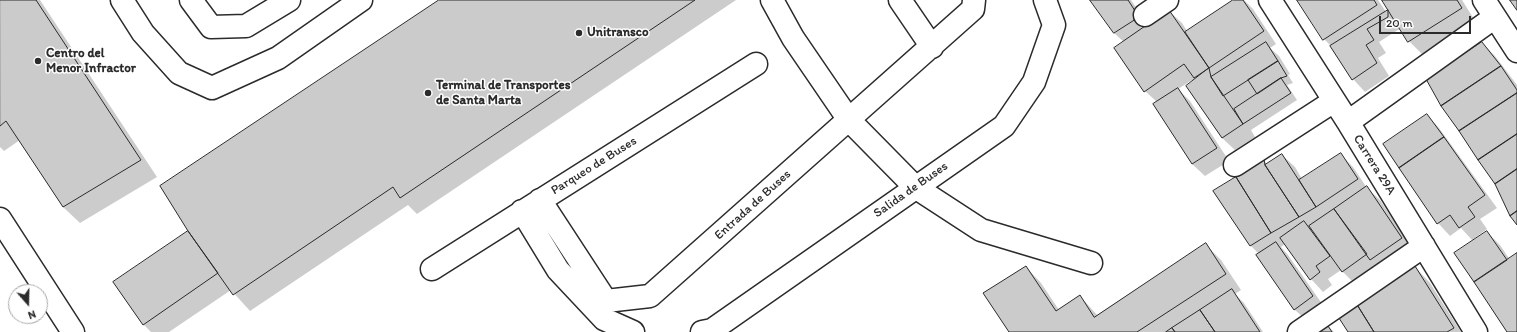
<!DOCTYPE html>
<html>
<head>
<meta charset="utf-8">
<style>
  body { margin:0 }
  #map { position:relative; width:1517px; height:332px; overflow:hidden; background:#fff; font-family:Itim,sans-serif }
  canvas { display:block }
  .north { position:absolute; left:8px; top:284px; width:40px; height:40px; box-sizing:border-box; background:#fff; border:1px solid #aaa; border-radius:50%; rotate:160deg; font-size:11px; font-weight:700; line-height:16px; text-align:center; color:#2b2b2b }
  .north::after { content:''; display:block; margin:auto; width:14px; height:18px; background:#2b2b2b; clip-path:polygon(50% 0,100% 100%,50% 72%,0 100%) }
  .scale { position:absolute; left:1379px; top:16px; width:92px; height:18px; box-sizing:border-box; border:2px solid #2b2b2b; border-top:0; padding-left:5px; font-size:12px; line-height:14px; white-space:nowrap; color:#2b2b2b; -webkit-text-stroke:3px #fff; paint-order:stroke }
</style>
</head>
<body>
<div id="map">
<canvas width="1517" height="332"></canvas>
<div class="north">N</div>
<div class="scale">20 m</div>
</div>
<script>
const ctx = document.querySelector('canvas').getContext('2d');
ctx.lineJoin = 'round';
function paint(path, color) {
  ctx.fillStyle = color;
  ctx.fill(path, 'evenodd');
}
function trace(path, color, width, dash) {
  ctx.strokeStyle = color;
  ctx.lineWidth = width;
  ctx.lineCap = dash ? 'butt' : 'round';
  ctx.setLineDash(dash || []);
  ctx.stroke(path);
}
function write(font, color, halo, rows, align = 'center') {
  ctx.font = font + ' Itim,sans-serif';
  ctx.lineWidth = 3;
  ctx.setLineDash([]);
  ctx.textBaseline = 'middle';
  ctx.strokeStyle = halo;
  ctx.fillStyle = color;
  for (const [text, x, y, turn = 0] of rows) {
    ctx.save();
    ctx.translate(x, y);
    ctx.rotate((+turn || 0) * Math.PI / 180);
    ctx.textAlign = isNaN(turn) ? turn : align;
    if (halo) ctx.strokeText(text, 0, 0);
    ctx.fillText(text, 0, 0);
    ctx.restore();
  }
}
const shadow = new Path2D(`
  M0 0H40L157 177 80 223 63 207 20 140 4 151 0 147Z
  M441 0H736L417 214 408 205 250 311 231 290 169 332H151L143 324 190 231Z
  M1092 0H1131L1148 26 1169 11 1182 23 1187 31 1235 0H1244L1253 9 1276 44 1270 48 1279 56 1290 74 1288 75 1293 83 1287 85 1297 100 1251 130 1255 137 1235 150 1222 138 1187 86 1193 81 1192 80 1178 89 1190 101 1229 161 1205 176 1192 164 1154 104 1157 102 1145 91 1124 42 1114 33Z
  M1298 0H1378L1386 12 1387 11 1391 15 1383 0H1462L1477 24 1424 56 1409 41 1401 28 1379 42 1386 53 1378 58 1389 76 1365 92 1353 79 1333 48 1324 39Z
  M1482 43 1495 56 1517 85V224Z
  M1427 115 1439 128 1497 208 1480 219 1487 229 1472 240 1461 228 1450 236 1438 223Z
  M1282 155 1295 167 1302 179 1341 155 1353 167 1367 188 1380 200 1414 251 1355 284 1341 270 1328 279 1332 285 1323 292 1311 279 1285 244 1281 247 1288 255 1325 308 1307 321 1294 309 1259 254 1251 246 1214 192 1264 161 1267 164Z
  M1487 232 1500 245 1510 260 1517 255V332H1508Z
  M1206 245 1221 260 1241 290 1235 294 1244 303 1263 332H1010L1026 267 1041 283 1059 310 1080 296 1098 316Z
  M1415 267 1430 283 1461 332H1350Z
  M1326 324 1334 332H1313Z`);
const building = new Path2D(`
  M0 0H36L141 160 63 207 6 121 0 126Z
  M439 0H695L400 198 393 187 233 295 188 231 160 186Z
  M1090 0H1128L1139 17 1114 33Z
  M1233 0H1243L1264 31 1209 68 1185 32Z
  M1297 0H1374L1377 5 1323 40Z
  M1382 0H1457L1462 8 1408 42Z
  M1510 0H1517V10Z
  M1169 10 1209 68 1194 78 1184 64 1144 92 1114 48Z
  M1388 10V17L1367 29 1374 40 1366 45 1377 63 1352 80 1330 46Z
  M1266 42 1278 61 1223 96 1211 77Z
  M1482 42 1501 66 1441 106 1426 79Z
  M1278 61 1287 76 1281 78 1257 94 1248 80Z
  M1501 66 1517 90V93L1459 131 1441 106Z
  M1209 68 1211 77 1243 124 1222 138 1186 86Z
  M1281 78 1291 93 1243 124 1234 109Z
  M1178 88 1217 148 1192 164 1153 104Z
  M1517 93V134L1478 160 1459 131Z
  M1427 114 1444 137 1399 168 1383 144Z
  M1517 134V169L1495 184 1478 160Z
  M1444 137 1485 195 1468 207 1475 217 1459 228 1450 215 1437 224 1399 168Z
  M1341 153 1358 179 1316 207 1299 180Z
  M1282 154 1316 207 1299 217 1265 165Z
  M1264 159 1265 165 1299 217 1271 233 1236 177Z
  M1517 169V211L1510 216 1495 184Z
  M1236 177 1271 233 1250 246 1213 191Z
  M1367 186 1402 238 1370 260 1334 209Z
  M1334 209 1367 254 1342 272 1309 226Z
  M1517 211V225L1510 216Z
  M1304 221 1330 256 1316 266 1320 272 1310 280 1280 238Z
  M188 231 218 273 143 325 113 282Z
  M1487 231 1507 260 1474 282 1454 253Z
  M1276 242 1313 296 1294 310 1256 255Z
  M1206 243 1226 274 1137 332H1009L983 293 1026 266 1056 311 1080 295 1094 317Z
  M1517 253V332H1507L1474 282Z
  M1415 266 1454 328 1447 332H1374L1356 303Z
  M1232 289 1260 332H1215L1200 310Z
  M1356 303 1374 332H1348L1337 315Z
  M1200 310 1215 332H1175L1172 328Z
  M1326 323 1332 332H1311Z
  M1172 328 1175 332H1166Z`);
const minor = new Path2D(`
  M122 0 143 33 179 73 212 88 278 58 361 0
  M191 0 211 27 246 26 289 0
  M772 0 793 38 849 120 915 187 981 230 1091 263
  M900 0 932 47
  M1270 0 1348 122 1476 332
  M1484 0 1517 51
  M1145 15 1167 0
  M1348 122 1495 17
  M1235 165 1334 101
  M540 200 606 301 650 296 973 9 974 0
  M522 211 558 270 604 319 633 332
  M0 219 73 332
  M432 269 756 64
  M702 332 712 330 1004 126 1034 82 1054 25 1045 0
  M1299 332 1424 246`);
const markers = [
  [579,33,4,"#2b2b2b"],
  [38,61,4,"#2b2b2b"],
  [428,93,4,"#2b2b2b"]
];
const poiNames = [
  ["Unitransco",587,33],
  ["Centro del",46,54],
  ["Menor Infractor",46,69],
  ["Terminal de Transportes",436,86],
  ["de Santa Marta",436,101]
];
const streetNames = [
  ["Carrera 29A",1374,165,58],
  ["Parqueo de Buses",594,166,-32],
  ["Salida de Buses",911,190,-35],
  ["Entrada de Buses",753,205,-42]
];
paint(shadow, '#0003');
paint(building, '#cbcbcb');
trace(building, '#2b2b2b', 1);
trace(minor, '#2b2b2b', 25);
trace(minor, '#fff', 22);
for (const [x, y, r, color] of markers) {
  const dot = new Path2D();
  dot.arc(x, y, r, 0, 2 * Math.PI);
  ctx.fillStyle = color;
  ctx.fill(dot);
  trace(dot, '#fff', 1.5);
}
write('bold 13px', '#2b2b2b', '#fff', poiNames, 'left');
write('13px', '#2b2b2b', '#fff', streetNames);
</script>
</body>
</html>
